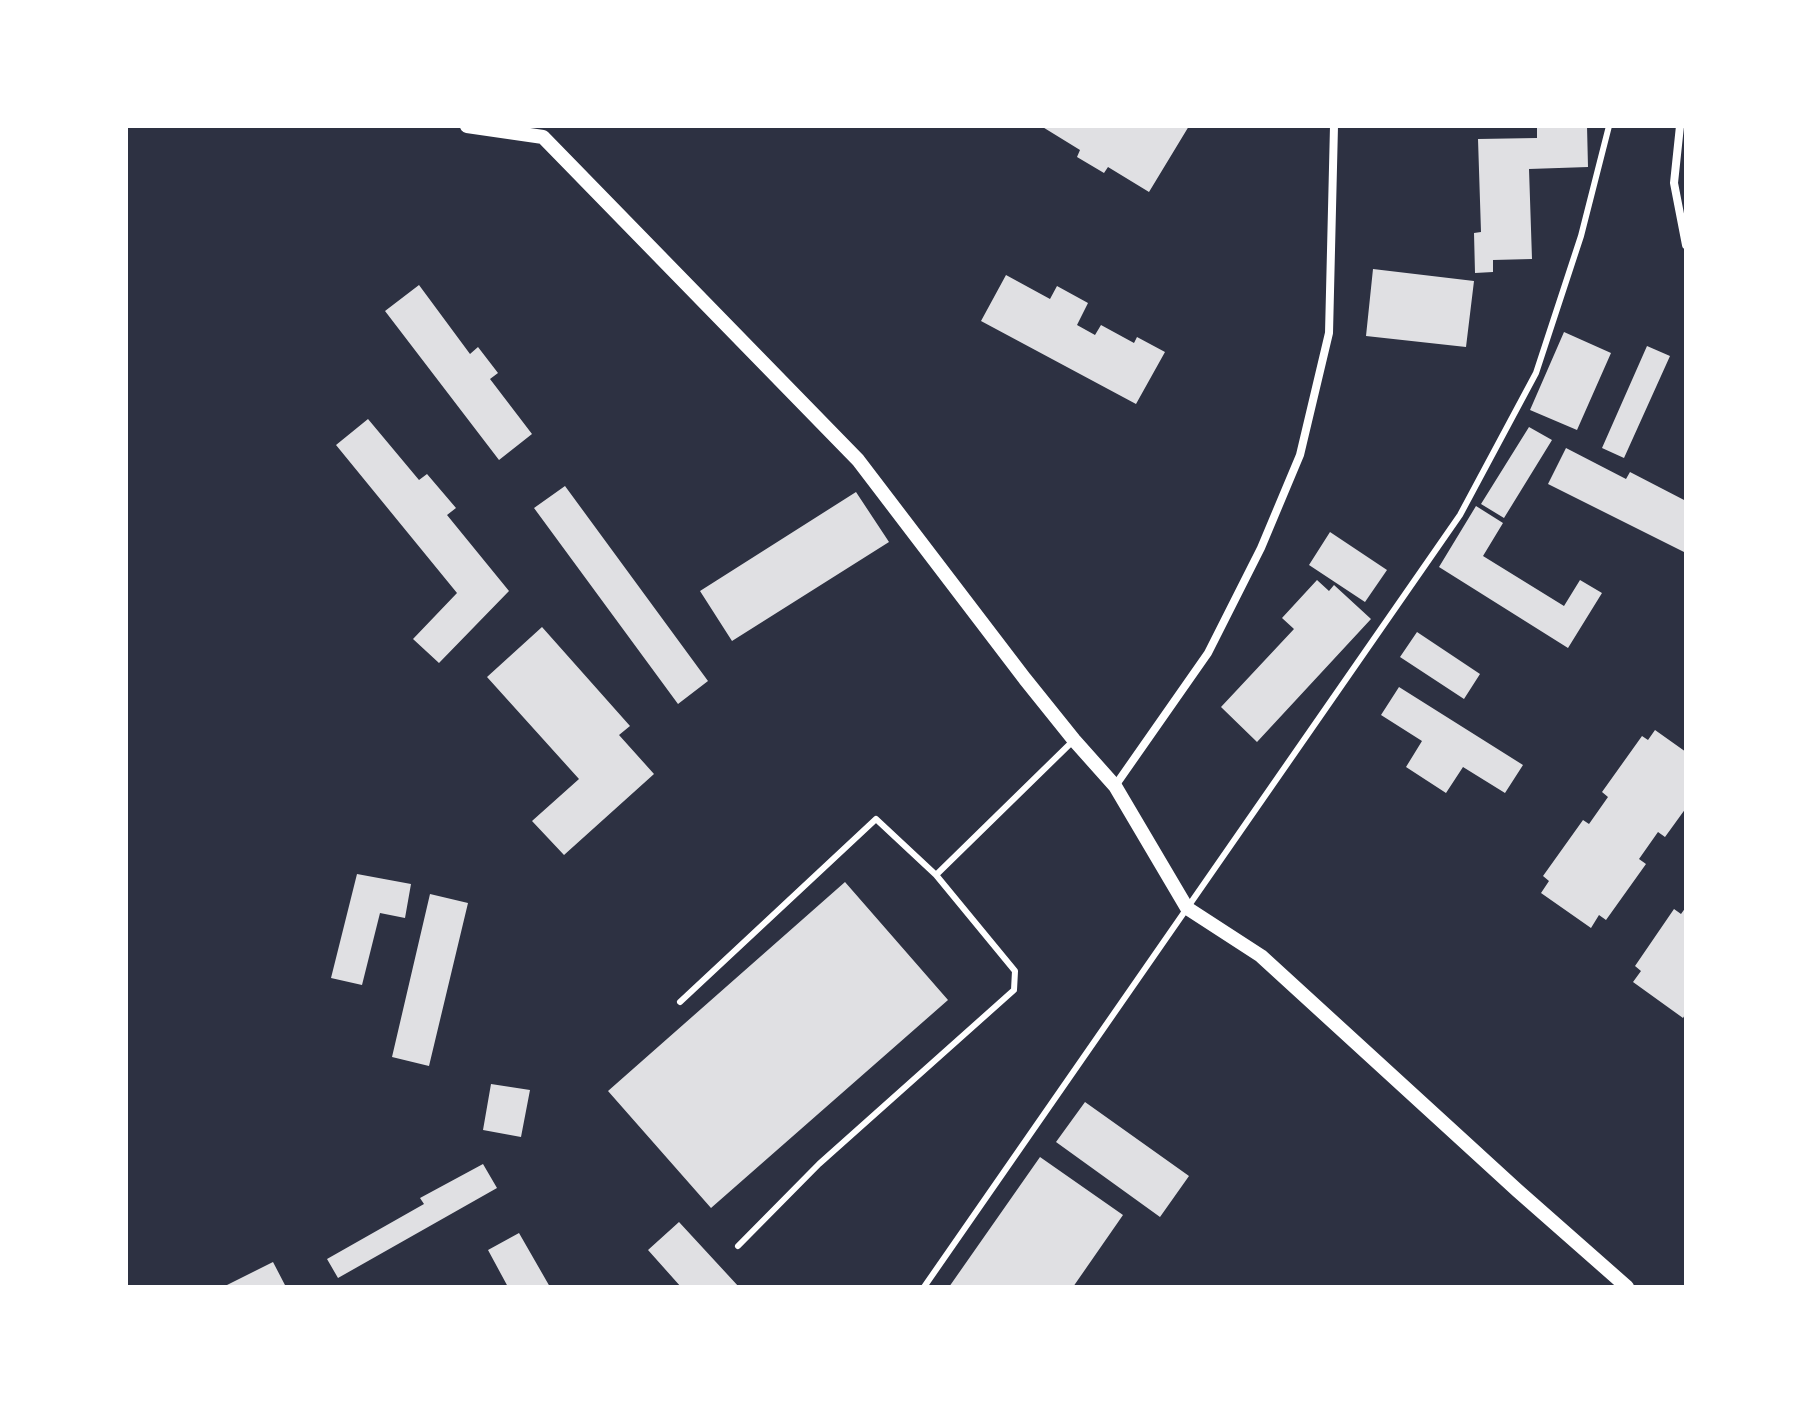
<!DOCTYPE html>
<html>
<head>
<meta charset="utf-8">
<style>
  body { margin:0 }
  #map { position:relative; width:1812px; height:1413px; overflow:hidden; background:#2d3142; font-family:"Asap Condensed",sans-serif }
  canvas { display:block }
  .frame { position:absolute; inset:0; border:128px solid #fff; pointer-events:none }
</style>
</head>
<body>
<div id="map">
<canvas width="1812" height="1413"></canvas>
<div class="frame"></div>
</div>
<script>
const ctx = document.querySelector('canvas').getContext('2d');
ctx.lineJoin = 'round';
function paint(path, color) {
  ctx.fillStyle = color;
  ctx.fill(path, 'evenodd');
}
function trace(path, color, width, dash) {
  ctx.strokeStyle = color;
  ctx.lineWidth = width;
  ctx.lineCap = dash ? 'butt' : 'round';
  ctx.setLineDash(dash || []);
  ctx.stroke(path);
}
const building = new Path2D(`
  M1041 126H1189L1149 192 1108 167 1104 173 1077 157 1080 150Z
  M1537 126H1587L1588 167 1529 169 1532 259 1493 260V272L1475 273 1474 233 1481 232 1478 139 1537 138Z
  M1373 269 1474 281 1466 347 1366 336Z
  M1006 275 1050 299 1057 286 1088 303 1077 325 1095 335 1101 325 1134 343 1137 337 1165 352 1136 404 981 321Z
  M419 285 470 354 478 347 498 373 490 379 532 434 499 460 385 311Z
  M1564 332 1611 353 1577 430 1530 410Z
  M1647 346 1670 356 1624 458 1602 448Z
  M368 419 419 480 427 474 456 508 447 515 509 591 439 663 413 639 457 593 336 445Z
  M1529 427 1552 440 1504 518 1481 504Z
  M1566 448 1626 479 1630 472 1686 501V553L1548 484Z
  M565 486 708 681 678 704 534 508Z
  M856 492 889 542 732 641 700 591Z
  M1476 506 1503 523 1483 556 1564 606 1580 580 1602 593 1568 648 1439 567Z
  M1330 532 1387 570 1365 602 1309 565Z
  M1317 580 1329 591 1334 585 1371 619 1257 742 1221 707 1294 629 1282 618Z
  M542 627 630 726 619 735 654 774 564 855 532 821 579 779 487 677Z
  M1417 632 1480 674 1464 699 1400 657Z
  M1399 687 1523 765 1505 793 1463 767 1446 793 1406 767 1422 741 1381 715Z
  M1655 730 1686 752V808L1665 837 1658 832 1639 859 1646 864 1606 920 1599 915 1591 928 1541 893 1549 881 1543 876 1583 820 1589 824 1608 797 1602 792 1642 736 1648 740Z
  M357 874 411 884 405 918 380 913 362 985 331 978Z
  M845 882 948 1000 711 1208 608 1091Z
  M430 894 468 903 429 1066 392 1057Z
  M1686 907V1013L1683 1018 1633 982 1641 971 1635 966 1674 909 1681 914Z
  M491 1084 530 1090 521 1137 483 1130Z
  M1085 1102 1189 1176 1160 1217 1056 1142Z
  M1040 1157 1123 1215 1073 1287H949Z
  M483 1164 497 1188 338 1278 327 1259 424 1204 420 1198Z
  M679 1222 739 1287H681L648 1250Z
  M519 1233 550 1287H508L488 1250Z
  M273 1262 286 1287H223Z`);
const service = new Path2D(`
  M680 1002 876 819 936 875
  M738 1246 819 1164 1014 990 1015 971 936 875 1074 740
  M924 1287 1460 515 1536 373 1581 236 1609 126`);
const minor = new Path2D(`
  M1680 126 1674 183 1686 245
  M1115 786 1208 653 1261 548 1300 455 1329 333 1334 126`);
const tertiary = new Path2D(`
  M467 126 543 137 858 460 1025 679 1074 740 1115 786 1187 908 1261 956 1518 1191 1627 1287`);
paint(building, '#e0e0e3');
trace(service, '#fff', 6);
trace(minor, '#fff', 8);
trace(tertiary, '#fff', 14);
</script>
</body>
</html>
